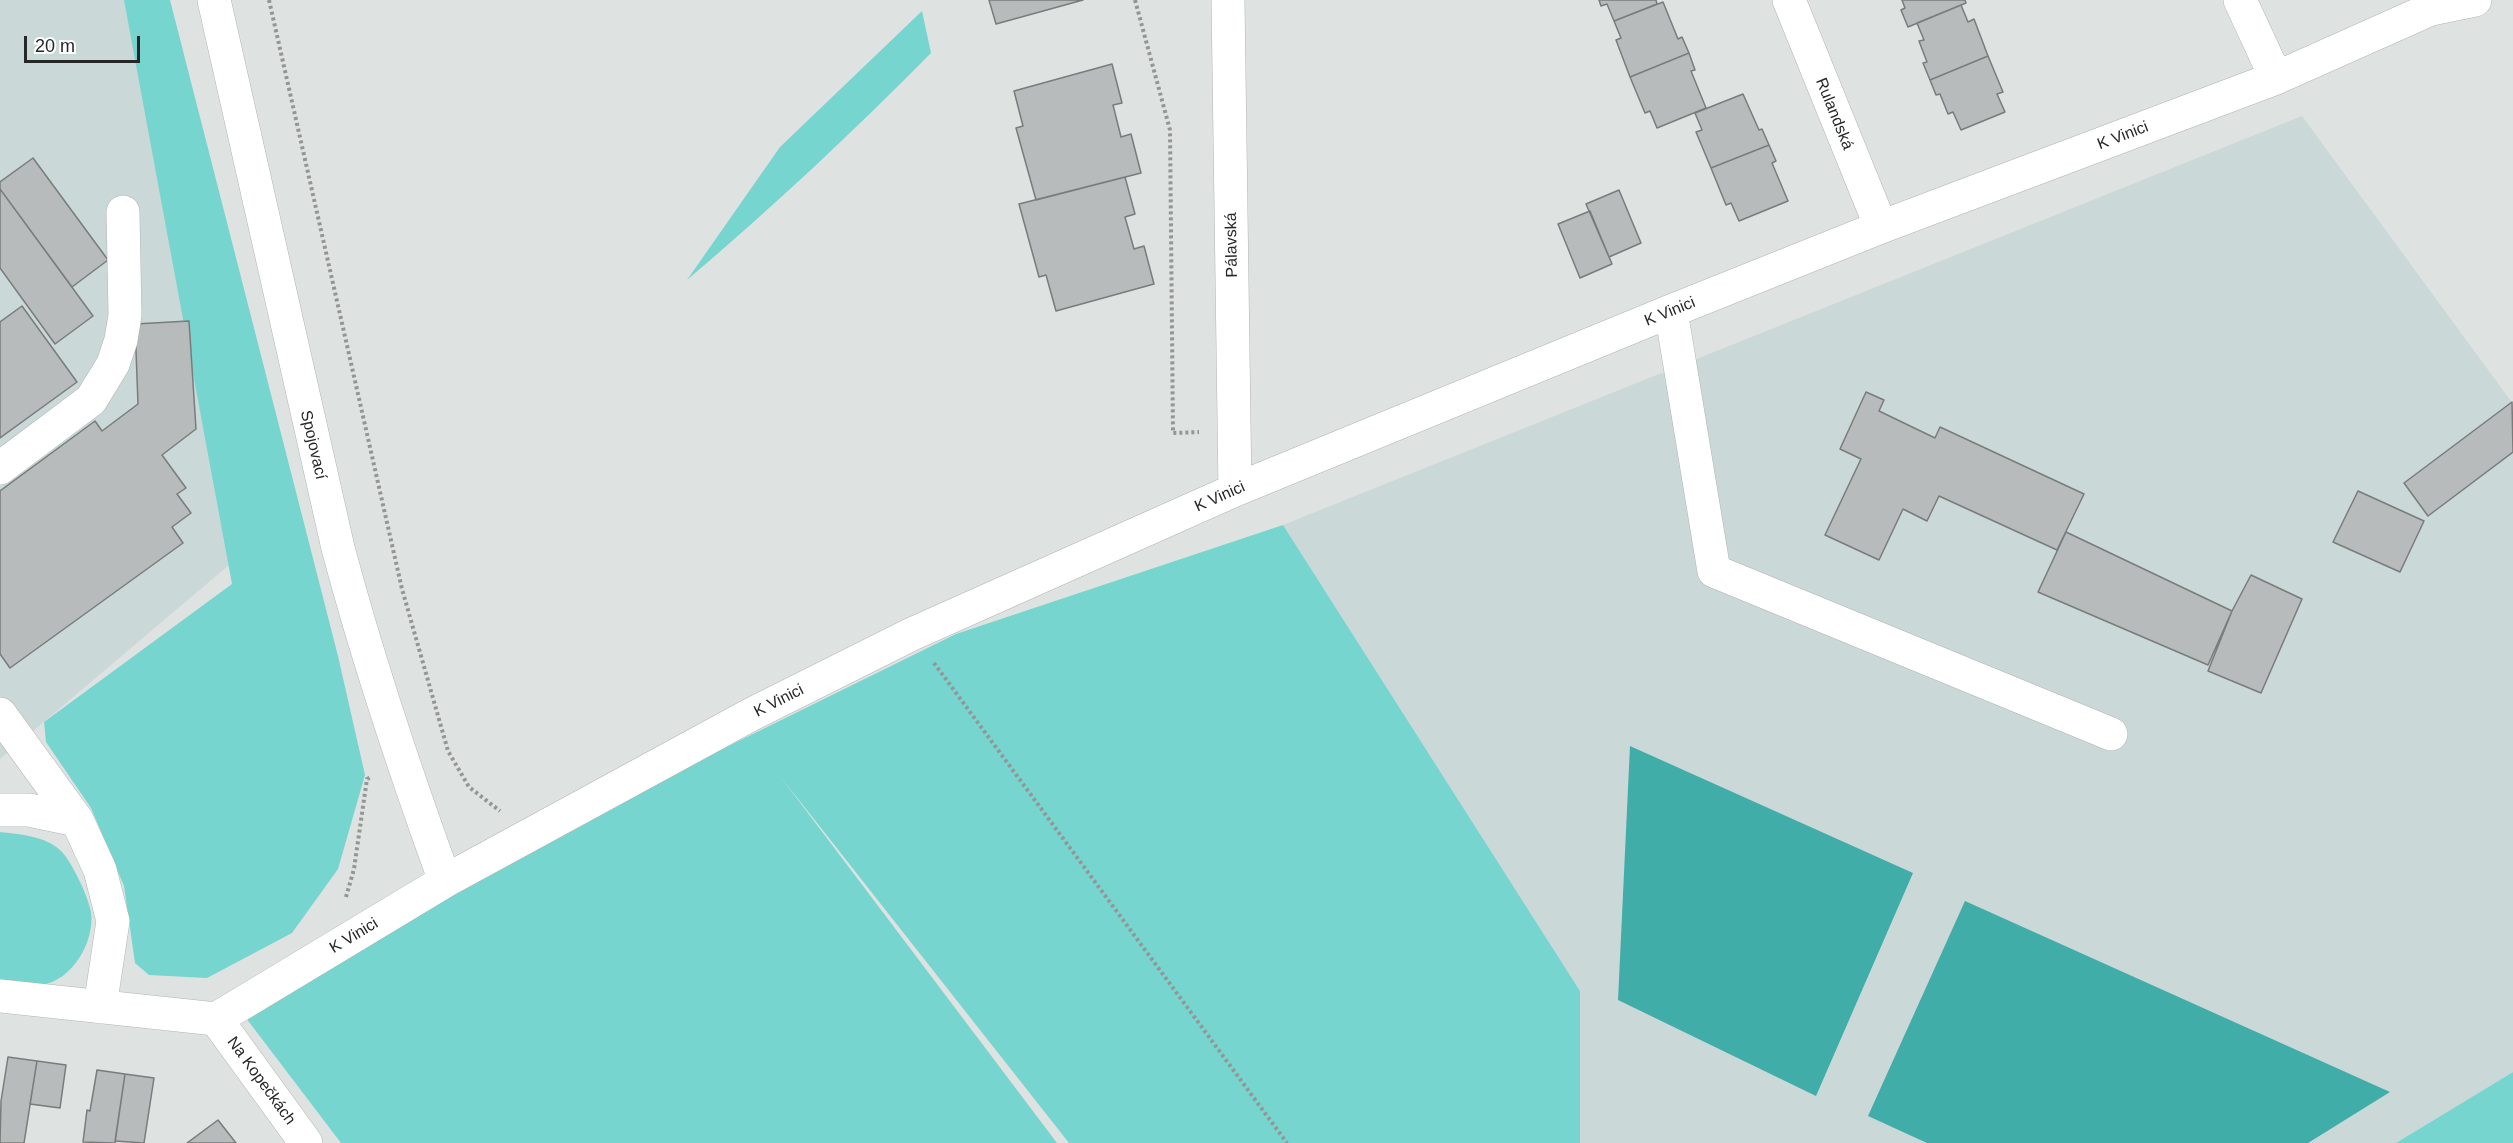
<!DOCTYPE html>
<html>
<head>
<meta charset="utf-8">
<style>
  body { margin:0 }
  #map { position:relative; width:2513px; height:1143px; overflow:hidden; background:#dee2e1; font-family:Arial,sans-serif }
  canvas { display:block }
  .scale { position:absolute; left:24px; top:36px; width:116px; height:27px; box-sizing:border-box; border:3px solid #262727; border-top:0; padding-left:8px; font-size:18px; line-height:21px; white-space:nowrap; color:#262727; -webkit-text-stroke:4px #fff; paint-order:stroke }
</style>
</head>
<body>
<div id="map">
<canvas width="2513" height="1143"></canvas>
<div class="scale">20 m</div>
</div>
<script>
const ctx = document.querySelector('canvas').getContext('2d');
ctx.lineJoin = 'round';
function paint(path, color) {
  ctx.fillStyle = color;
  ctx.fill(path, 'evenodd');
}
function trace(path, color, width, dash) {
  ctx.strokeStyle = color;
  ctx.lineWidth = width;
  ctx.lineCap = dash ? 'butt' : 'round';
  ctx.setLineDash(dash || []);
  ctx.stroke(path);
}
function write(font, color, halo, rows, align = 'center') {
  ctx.font = font + ' Arial,sans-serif';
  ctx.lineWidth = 6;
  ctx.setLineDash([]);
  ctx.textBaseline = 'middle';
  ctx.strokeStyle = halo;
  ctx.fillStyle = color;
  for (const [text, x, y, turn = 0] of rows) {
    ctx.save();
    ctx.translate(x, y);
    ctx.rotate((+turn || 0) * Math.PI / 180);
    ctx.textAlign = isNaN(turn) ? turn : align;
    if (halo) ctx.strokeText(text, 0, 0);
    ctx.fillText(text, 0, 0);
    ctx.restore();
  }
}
const built = new Path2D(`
  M0 0H132L282 520 0 759Z
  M2302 116 2513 404V1072L2396 1143H1580V991L1283 525Z`);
const green = new Path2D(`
  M124 0H170L338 656 365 775 338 869 292 933 207 978 149 975 135 963 124 886 91 808 46 742 44 722 232 584Z
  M922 11 931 53C853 132 772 208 687 280L780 147Z
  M1283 525 1580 991V1143H1069L780 776 1057 1143H341L227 993 956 634Z
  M0 832C19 834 46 836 61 851 72 862 88 896 91 912 95 942 72 981 41 985 29 987 12 981 0 980Z
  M2513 1072V1143H2396Z`);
const water = new Path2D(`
  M1630 746 1913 873 1816 1096 1618 1000Z
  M1965 901 2390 1092 2308 1143H1927L1868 1116Z`);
const building = new Path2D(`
  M989 0H1083L996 24Z
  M1599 0H1656L1657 4 1614 21 1607 4 1601 6Z
  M1902 0H1965L1966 3 1908 27 1901 10 1905 8Z
  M1663 2 1678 39 1682 37 1689 53 1630 77 1616 40 1621 38 1614 21Z
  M1961 5 1968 22 1974 19 1988 56 1930 80 1923 63 1927 62 1919 41 1924 40 1917 23Z
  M1689 53 1695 70 1691 71 1706 108 1657 128 1650 111 1645 113 1630 77Z
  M1988 56 2003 92 1997 94 2005 112 1961 130 1953 112 1948 114 1940 94 1936 95 1930 80Z
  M1112 64 1122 103 1113 105 1121 137 1131 134 1141 173 1036 200 1016 128 1023 126 1014 91Z
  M1743 94 1759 130 1762 129 1769 145 1711 168 1696 132 1702 130 1695 113Z
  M1769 145 1776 161 1772 163 1788 201 1739 221 1731 203 1726 205 1711 168Z
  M33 158 108 260 72 287 0 189V182Z
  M1125 177 1135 214 1125 217 1134 249 1144 246 1154 284 1056 311 1046 275 1039 277 1019 204Z
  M0 189 93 316 55 344 0 268Z
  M1619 190 1641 243 1609 257 1586 204Z
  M1590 211 1612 264 1580 278 1558 224Z
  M22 306 77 382 0 438V322Z
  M189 321 196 429 162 455 186 488 177 494 191 513 172 527 183 543 10 668 0 654V491L95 421 102 431 138 404 135 324Z
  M1866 392 1884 400 1879 411 1935 438 1940 427 2084 494 2057 550 1939 496 1927 521 1903 509 1879 560 1825 535 1861 459 1840 449Z
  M2512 402 2513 452 2428 516 2404 483Z
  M2358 491 2424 521 2400 572 2333 542Z
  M2066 532 2232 611 2208 665 2038 592Z
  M2251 575 2302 599 2261 693 2208 671 2232 611Z
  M8 1057 37 1061 24 1143H0L1 1101Z
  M37 1061 66 1065 60 1108 30 1104Z
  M97 1070 125 1074 115 1143 83 1142 87 1110 90 1111Z
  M125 1074 154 1078 144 1143 115 1141Z
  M218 1120 236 1143H187Z`);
const path = new Path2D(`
  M269 0 402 589 448 751 469 787 500 811
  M1135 0 1170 130 1173 433 1199 432
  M934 663 1287 1143
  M346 897 354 869 367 779 371 777`);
const minor = new Path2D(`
  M214 0 338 548C368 661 405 771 445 881
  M1228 0 1235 490
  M1789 0 1881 227
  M2240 0 2276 78
  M1671 311 1714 571 2111 734
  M0 468 91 400 113 364 121 340 125 315 123 212
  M0 714 77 820
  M0 810H29L77 820 100 870 113 921 100 1007
  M0 996 216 1019 445 881 752 714 912 634 1235 490 1671 311 1881 227 2276 78 2431 9 2475 0
  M216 1019 306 1143`);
const streetNames = [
  ["Rulandská",1834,114,68],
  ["K Vinici",2123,136,-21],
  ["Pálavská",1232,245,-91],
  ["K Vinici",1670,312,-22],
  ["Spojovací",313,445,77],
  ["K Vinici",1220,497,-24],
  ["K Vinici",779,701,-27],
  ["K Vinici",354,936,-31],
  ["Na Kopečkách",261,1081,54]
];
paint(built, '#cad8d7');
paint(green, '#77d5cf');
paint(water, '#41ada8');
paint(building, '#b7bbbb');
trace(building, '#787c7b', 1.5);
trace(minor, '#b0b4b3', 34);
trace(path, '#939695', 4, [3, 3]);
trace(minor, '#fff', 33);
write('16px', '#262727', '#fff', streetNames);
</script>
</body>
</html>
